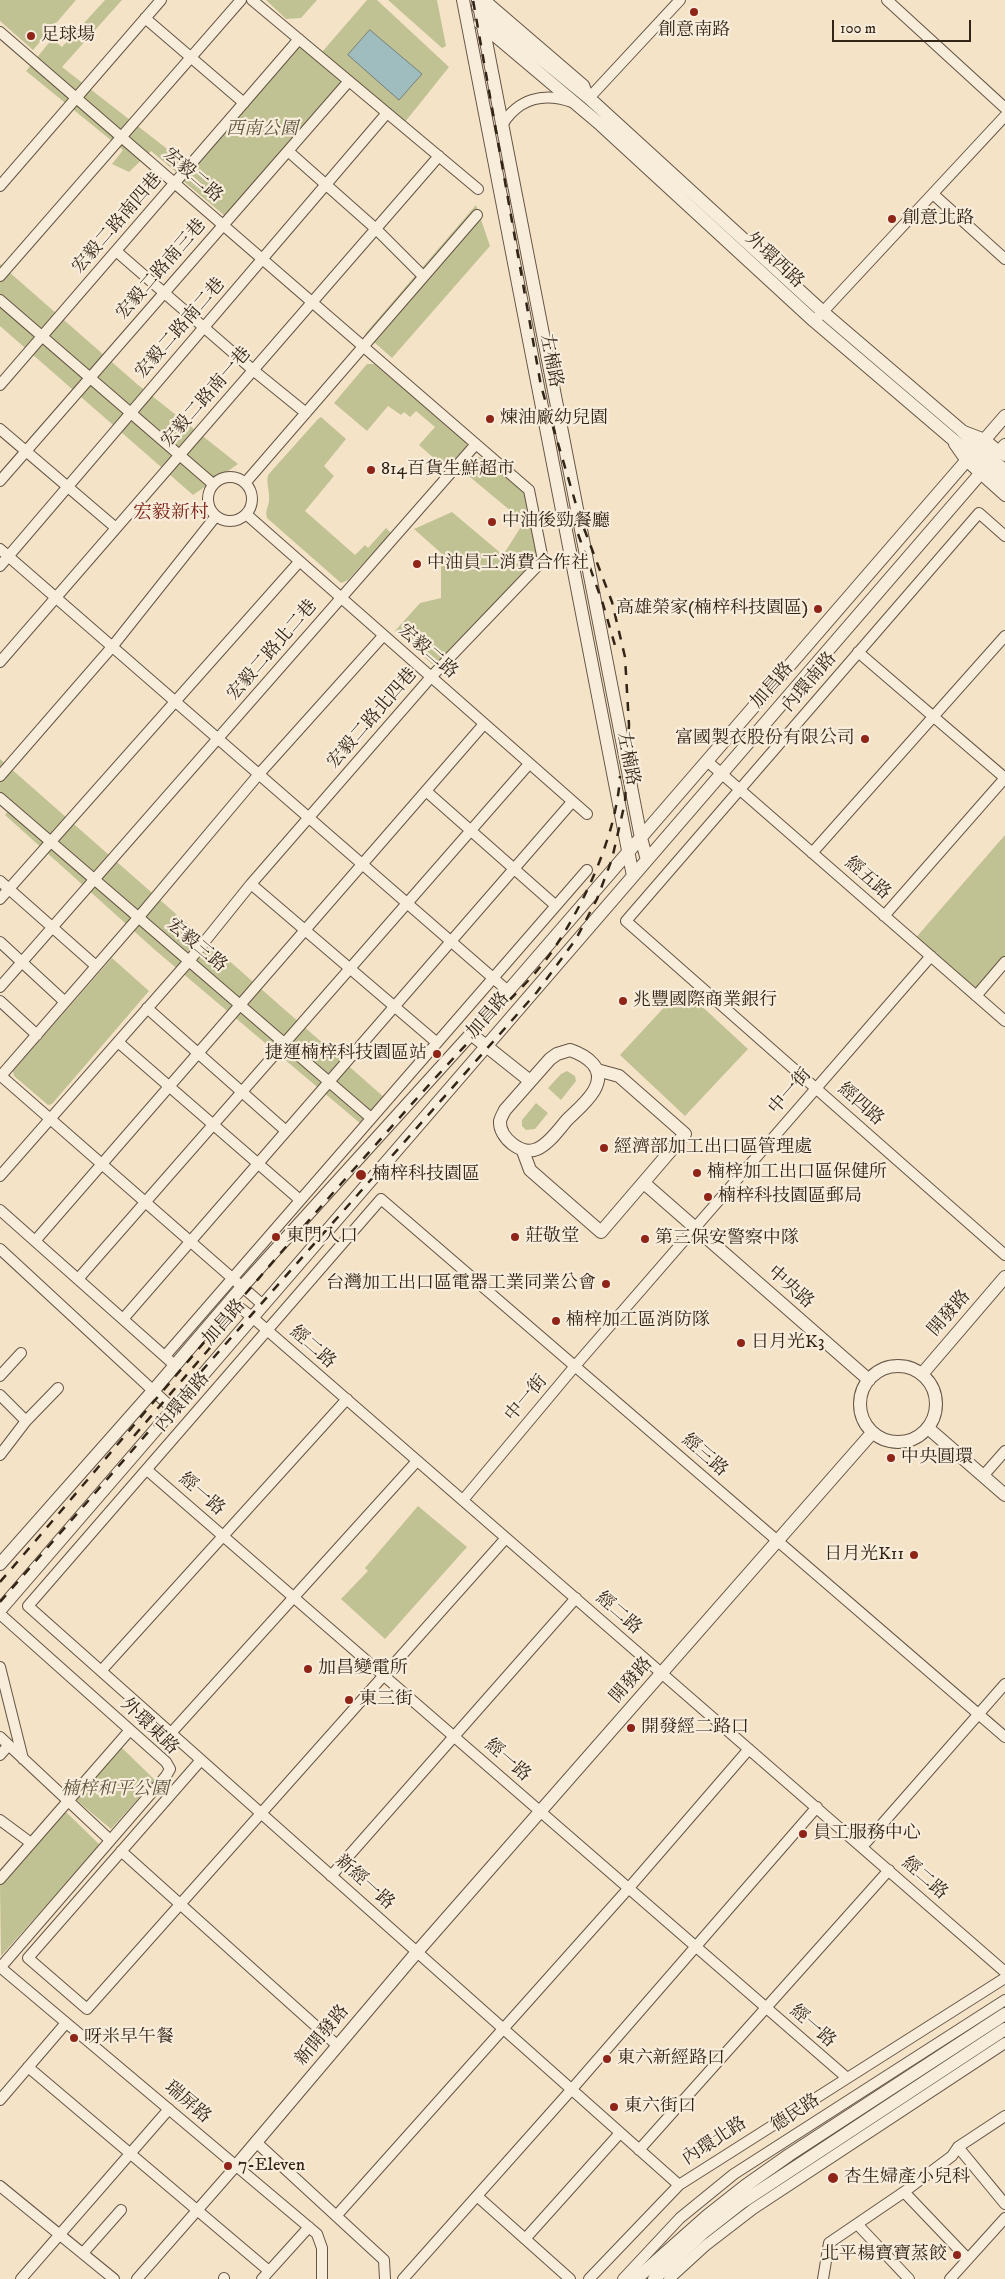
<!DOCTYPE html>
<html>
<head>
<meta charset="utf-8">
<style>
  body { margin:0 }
  #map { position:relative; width:1005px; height:2279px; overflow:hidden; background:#f5e3c8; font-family:"IM FELL DW Pica",serif }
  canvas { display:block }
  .scale { position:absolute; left:832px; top:20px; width:139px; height:22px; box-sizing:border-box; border:2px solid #332418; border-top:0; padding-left:6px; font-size:15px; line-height:18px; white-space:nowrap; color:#332418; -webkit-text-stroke:4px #f8eddb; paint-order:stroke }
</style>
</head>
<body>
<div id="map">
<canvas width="1005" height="2279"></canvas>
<div class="scale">100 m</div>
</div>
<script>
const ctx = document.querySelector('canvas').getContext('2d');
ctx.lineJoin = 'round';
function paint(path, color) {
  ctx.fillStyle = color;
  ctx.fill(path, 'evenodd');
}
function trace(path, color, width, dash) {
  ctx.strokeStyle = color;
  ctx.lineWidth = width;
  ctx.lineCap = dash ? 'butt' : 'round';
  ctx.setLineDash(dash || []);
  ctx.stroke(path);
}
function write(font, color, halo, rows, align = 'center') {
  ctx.font = font + ' "IM FELL DW Pica","Noto Serif TC",serif';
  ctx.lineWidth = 4.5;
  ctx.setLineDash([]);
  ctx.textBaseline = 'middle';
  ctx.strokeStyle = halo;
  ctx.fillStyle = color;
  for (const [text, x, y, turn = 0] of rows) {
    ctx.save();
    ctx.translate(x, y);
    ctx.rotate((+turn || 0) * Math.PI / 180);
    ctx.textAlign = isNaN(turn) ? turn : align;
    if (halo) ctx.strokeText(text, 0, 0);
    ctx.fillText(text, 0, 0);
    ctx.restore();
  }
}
const green = new Path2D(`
  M0 0H76L33 50 0 21Z
  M105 0H122L62 67 184 162 176 172 151 151 129 172 112 164 123 150 26 71 52 39 62 47Z
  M266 0H317L301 18 286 19Z
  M367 0H377L449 67 405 122 322 52Z
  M388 0H437L446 46 442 48Z
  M299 45 342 81 225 216 182 180Z
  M476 205 490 246 392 358 365 334Z
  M0 264 137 384 238 464 193 495 0 326Z
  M367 364H374L465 439 467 446 446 469 419 445 435 427 416 411 410 417 404 412 401 415 388 406 367 431 334 403Z
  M321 417 346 439 324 466 334 476 305 511 355 555 365 545 368 548 386 528 391 533 348 580 341 583 267 518C265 511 268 508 269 501 270 492 266 484 268 475L318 419Z
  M478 457 486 459 524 492 538 558 439 665 432 664 395 631 420 603 441 598V553L414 529 452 512 503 555 524 522 464 472Z
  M0 759 385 1098 361 1124 155 950 5 815 14 804 0 792Z
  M1005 835V962L976 996 913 941Z
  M112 958 149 991 52 1104 48 1105 14 1076 13 1071Z
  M682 988 748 1049 685 1116 620 1055Z
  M567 1071 575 1076 576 1081 561 1100 548 1088 561 1074Z
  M536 1103 548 1113 535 1129 526 1130 522 1126V1120Z
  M418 1506 467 1547 385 1639 341 1599 368 1571 365 1568Z
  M122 1748 155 1780 111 1829 75 1799Z
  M66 1812 100 1845 1 1956 0 1885Z`);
const water = new Path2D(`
  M370 30 422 74 399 100 348 55Z`);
const minor = new Path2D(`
  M252 0 478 189
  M485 0 584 85 589 98 680 0
  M887 0 1005 108
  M145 18 244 103
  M0 32 529 490 543 560 431 677 251 884 189 961 0 1176
  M502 125C518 99 543 92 572 102
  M288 151 376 229 423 276
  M0 186 161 0
  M933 194 1005 259
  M116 251 253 370 306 413
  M0 276 241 0
  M0 300 213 484
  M818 317 1005 116
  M0 385 299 39
  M0 429 116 528
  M964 431 985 439 1005 456
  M954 444 966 461 1005 496
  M208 499a22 22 0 1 1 44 0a22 22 0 1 1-44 0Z
  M0 481 349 81
  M246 482 477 215
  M246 514 587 814
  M1005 536 979 513 626 921 1005 1255
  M0 549 508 991
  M0 566 387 113
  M858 652 1005 778
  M0 662 439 156
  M707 761 1005 1021
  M0 776 112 647 216 516
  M426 791 555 905
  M0 798 371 1118
  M812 853 1005 636
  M0 881 96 966
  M251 884 436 1042
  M0 899 299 562
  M884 916 1005 778
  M0 942 65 1002
  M0 987 476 444
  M976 996 1005 962
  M0 1001 37 1035
  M147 1008 286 1131
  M118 1042 300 1200
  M0 1075 263 1305
  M0 1077 138 918 259 774 383 636
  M0 1210 170 1361
  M35 1241 484 724
  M0 1249 173 1409
  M78 1279 529 764
  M231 1301 252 1317 1005 1972
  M123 1319 572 802
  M165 1356 587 870
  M0 1376 21 1353
  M0 1395 26 1421
  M0 1455 26 1421 58 1388
  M147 1470 846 2077
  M983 1476 1005 1451
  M463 1500 575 1366 931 956
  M0 1614 166 1762 170 1769 166 1776 0 1968
  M0 1667 23 1759
  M101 1671 347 1399
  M171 1733 417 1461
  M0 1737 110 1840
  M0 1755 8 1746
  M201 1760 28 1958 87 2009 506 1538
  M0 1820 31 1843
  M862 1847 1005 1684
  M121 1851 338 2046
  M331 1876 576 1598
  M0 1879 130 1730
  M0 1967 317 2234 322 2248V2279
  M28 2067 269 2271
  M0 2100 66 2023
  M257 2143 384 2260 385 2279
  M958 2147 1005 2204
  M639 2150 889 1870
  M679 2185 28 1606 381 1199 1005 1737
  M0 2186 114 2279
  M904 2192 968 2259
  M477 2196 570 2279
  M337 2215 628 1889 749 1749
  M857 2224 909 2279
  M525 2239 620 2133
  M83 2253 121 2210
  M21 2279 169 2109
  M137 2279 236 2166
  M224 2279V2278
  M262 2279 309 2227
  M403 2279 572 2089 817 1807
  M589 2279 679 2185 1005 1978
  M623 2279 680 2218 734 2174 1005 2000
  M669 2279 705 2246 753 2209 1005 2043
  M823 2279 829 2243 904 2192 952 2156 958 2147 1005 2116
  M950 2279 1005 2218`);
const tertiary = new Path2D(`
  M463 0 633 876
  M478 0 641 838 647 860
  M478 7 589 98 823 312 961 430 1005 471
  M480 23 601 125 814 321 1005 484
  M471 1034 530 1081
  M570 1050C579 1053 587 1057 593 1064 610 1084 581 1106 567 1120 559 1129 549 1144 537 1149 522 1156 499 1138 500 1121 501 1117 503 1114 505 1110L550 1059 557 1054Z
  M523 1151 530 1170 601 1232 685 1134 619 1076 597 1070
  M644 1183 869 1380
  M860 1404a38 38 0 1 1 76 0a38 38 0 1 1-76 0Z
  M922 1374 1005 1277
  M928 1428 1005 1495
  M0 1564 153 1391 242 1287 471 1034 1005 416
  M0 1610 1005 445
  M236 2166 417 1952 872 1433
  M636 2279 707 2216 745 2186 789 2155 1005 2014
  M654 2279 704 2232 741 2203 1005 2029`);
const rail = new Path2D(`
  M572 517 603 604 616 649
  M134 1436 209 1349 220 1333
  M0 1582C122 1441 240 1297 363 1159 401 1116 439 1073 478 1032 504 1004 536 977 557 944 587 898 617 832 620 776
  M0 1602 184 1391 537 992 576 939 597 899 612 859 625 802 629 725 625 657 612 602 580 518 541 386 473 0`);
const markers = [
  [694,12,5,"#8f2418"],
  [31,36,5,"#8f2418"],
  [892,219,5,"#8f2418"],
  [490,419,5,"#8f2418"],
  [371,470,5,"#8f2418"],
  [492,522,5,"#8f2418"],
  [417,564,5,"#8f2418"],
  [818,609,5,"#8f2418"],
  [865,739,5,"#8f2418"],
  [623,1001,5,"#8f2418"],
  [437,1054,5,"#8f2418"],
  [604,1148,5,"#8f2418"],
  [697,1173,5,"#8f2418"],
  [361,1175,6,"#8f2418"],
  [708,1197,5,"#8f2418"],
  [276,1237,5,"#8f2418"],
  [515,1237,5,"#8f2418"],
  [645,1239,5,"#8f2418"],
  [606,1284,5,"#8f2418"],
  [556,1321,5,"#8f2418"],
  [741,1343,5,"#8f2418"],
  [891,1458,5,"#8f2418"],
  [914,1555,5,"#8f2418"],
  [308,1669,5,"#8f2418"],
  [349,1700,5,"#8f2418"],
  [631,1728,5,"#8f2418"],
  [803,1834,5,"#8f2418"],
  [74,2038,5,"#8f2418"],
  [607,2059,5,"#8f2418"],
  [614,2107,5,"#8f2418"],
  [228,2166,5,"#8f2418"],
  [833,2178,6,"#8f2418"],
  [957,2255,5,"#8f2418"]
];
const poiNames = [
  ["創意南路",694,31,"center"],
  ["足球場",41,36],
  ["創意北路",902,219],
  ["煉油廠幼兒園",500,419],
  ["814百貨生鮮超市",381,470],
  ["中油後勁餐廳",502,522],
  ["中油員工消費合作社",427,564],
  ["高雄榮家(楠梓科技園區)",808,609,"right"],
  ["富國製衣股份有限公司",855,739,"right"],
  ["兆豐國際商業銀行",633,1001],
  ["捷運楠梓科技園區站",427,1054,"right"],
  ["經濟部加工出口區管理處",614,1148],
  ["楠梓加工出口區保健所",707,1173],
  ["楠梓科技園區",372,1175],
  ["楠梓科技園區郵局",718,1197],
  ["東門入口",286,1237],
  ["莊敬堂",525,1237],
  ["第三保安警察中隊",655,1239],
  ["台灣加工出口區電器工業同業公會",596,1284,"right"],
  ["楠梓加工區消防隊",566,1321],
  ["日月光K3",751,1343],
  ["中央圓環",901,1458],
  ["日月光K11",904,1555,"right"],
  ["加昌變電所",318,1669],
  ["東三街",359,1700],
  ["開發經二路口",641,1728],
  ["員工服務中心",813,1834],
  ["呀米早午餐",84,2038],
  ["東六新經路口",617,2059],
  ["東六街口",624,2107],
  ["7-Eleven",238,2166],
  ["杏生婦產小兒科",844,2178],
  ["北平楊寶寶蒸餃",947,2255,"right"]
];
const parkNames = [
  ["西南公園",262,130],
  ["楠梓和平公園",115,1790]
];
const streetNames = [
  ["宏毅二路",192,176,41],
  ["宏毅二路南四巷",118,224,-49],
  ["外環西路",774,261,43],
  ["宏毅二路南三巷",162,270,-49],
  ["宏毅二路南二巷",181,329,-49],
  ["左楠路",550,361,79],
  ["宏毅二路南一巷",207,398,-49],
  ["宏毅二路北二巷",273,651,-49],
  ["宏毅二路",427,652,41],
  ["內環南路",810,683,-49],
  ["加昌路",773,686,-49],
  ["宏毅二路北四巷",373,719,-49],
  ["左楠路",627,759,79],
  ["經五路",867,879,41],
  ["宏毅三路",196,946,40],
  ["加昌路",489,1016,-49],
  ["中一街",791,1092,-49],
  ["經四路",860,1105,41],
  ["中央路",790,1288,41],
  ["開發路",950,1314,-49],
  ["加昌路",225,1323,-49],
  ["經二路",312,1348,41],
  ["中一街",527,1399,-50],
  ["內環南路",183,1403,-49],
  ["經三路",704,1456,41],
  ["經一路",201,1495,41],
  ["經二路",618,1614,41],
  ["開發路",632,1681,-49],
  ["外環東路",149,1727,44],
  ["經一路",507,1761,41],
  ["經二路",924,1879,41],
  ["新經一路",364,1883,42],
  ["經一路",812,2027,41],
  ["新開發路",323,2036,-50],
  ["瑞屏路",187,2103,40],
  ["德民路",796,2114,-33],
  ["內環北路",715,2142,-33]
];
const neighbourhoodNames = [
  ["宏毅新村",171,514]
];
paint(green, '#c1c293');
paint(water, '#9fbcbe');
trace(water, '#747f7c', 1);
trace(minor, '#645444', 12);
trace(tertiary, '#645444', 14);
trace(minor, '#f8eddb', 10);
trace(tertiary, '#f8eddb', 12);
trace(rail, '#332418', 2.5, [9, 9]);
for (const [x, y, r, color] of markers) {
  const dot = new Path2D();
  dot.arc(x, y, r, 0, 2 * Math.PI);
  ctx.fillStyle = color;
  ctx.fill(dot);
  trace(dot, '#f8eddb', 2);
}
write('18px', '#332418', '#f8eddb', poiNames, 'left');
write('italic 18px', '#5e533d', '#f8eddb', parkNames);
write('18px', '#332418', '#f8eddb', streetNames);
write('19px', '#7a1f14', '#f8eddb', neighbourhoodNames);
</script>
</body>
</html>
